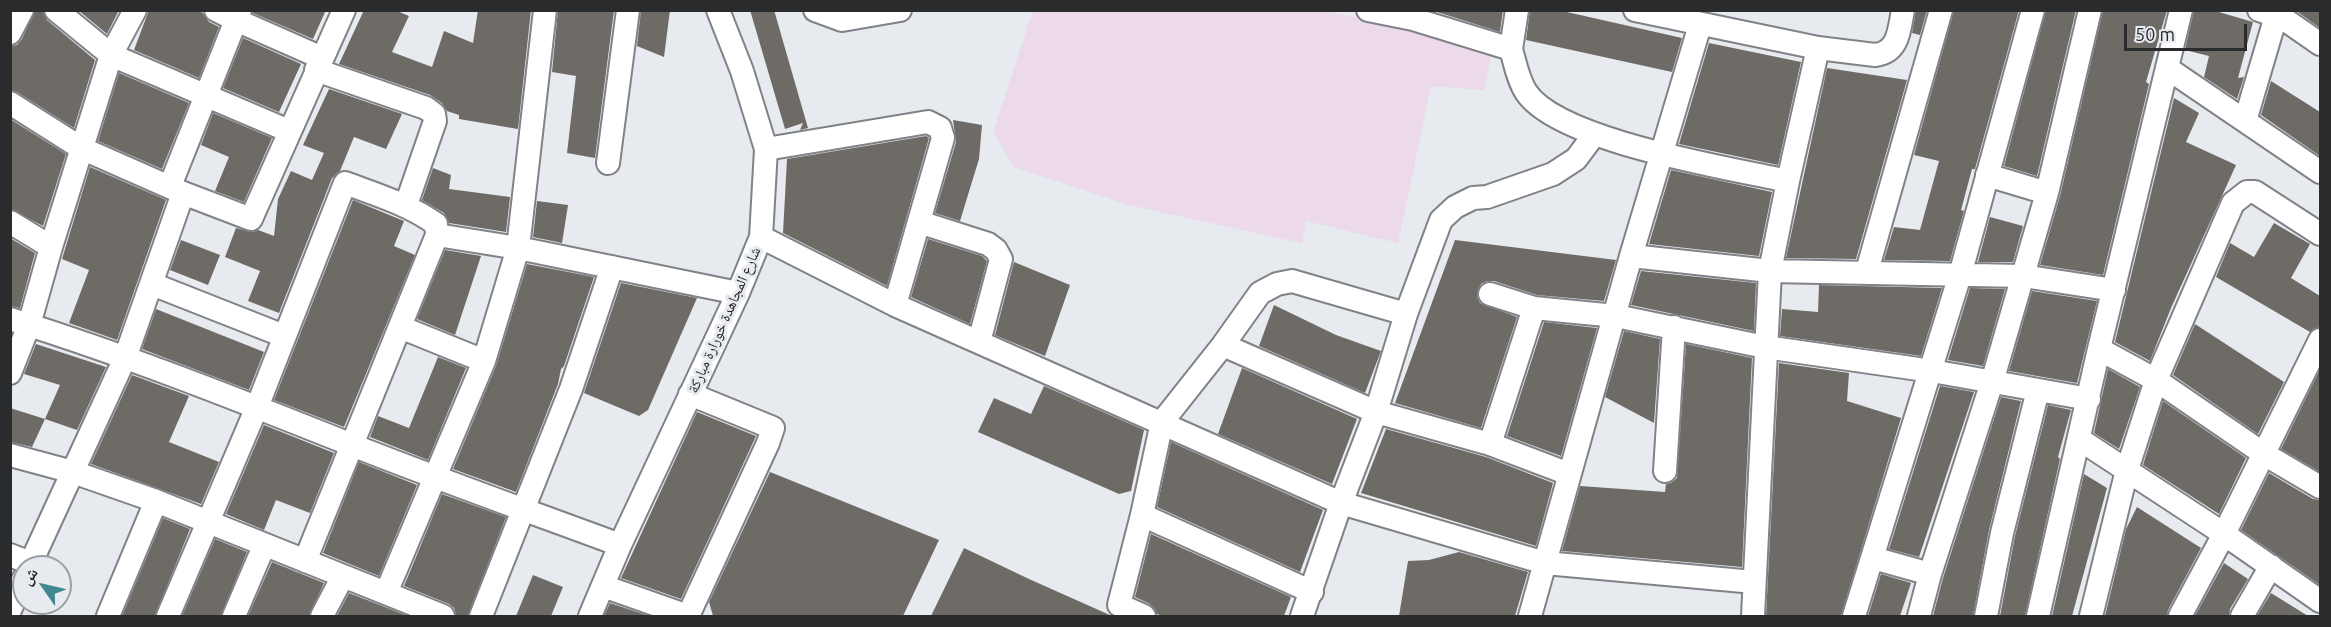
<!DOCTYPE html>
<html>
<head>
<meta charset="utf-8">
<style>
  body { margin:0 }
  #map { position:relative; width:2331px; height:627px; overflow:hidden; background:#e7eaef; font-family:Ubuntu,"Noto Naskh Arabic",sans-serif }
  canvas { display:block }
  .frame { position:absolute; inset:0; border:12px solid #2a2b2d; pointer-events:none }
  .north { position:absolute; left:12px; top:555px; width:60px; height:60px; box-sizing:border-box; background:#e7eaef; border:2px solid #9b9ea1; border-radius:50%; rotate:304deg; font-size:16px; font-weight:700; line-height:24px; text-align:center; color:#2a2b2d }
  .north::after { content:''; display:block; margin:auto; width:21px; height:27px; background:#418790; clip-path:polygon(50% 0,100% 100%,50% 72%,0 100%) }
  .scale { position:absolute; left:2124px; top:24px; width:123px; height:27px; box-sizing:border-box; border:3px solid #2a2b2d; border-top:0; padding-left:8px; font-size:18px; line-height:21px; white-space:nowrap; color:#2a2b2d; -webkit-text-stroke:4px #e7eaef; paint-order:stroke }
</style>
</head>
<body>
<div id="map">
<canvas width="2331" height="627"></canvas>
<div class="frame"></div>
<div class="north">ش</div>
<div class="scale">50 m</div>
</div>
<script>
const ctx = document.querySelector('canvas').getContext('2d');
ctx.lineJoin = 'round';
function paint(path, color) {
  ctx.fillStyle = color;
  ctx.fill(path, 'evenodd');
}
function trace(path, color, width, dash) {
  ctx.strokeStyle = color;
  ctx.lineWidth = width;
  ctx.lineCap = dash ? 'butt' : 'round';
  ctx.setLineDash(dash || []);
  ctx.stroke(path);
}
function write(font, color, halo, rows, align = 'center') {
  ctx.font = font + ' Ubuntu,"Noto Naskh Arabic",sans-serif';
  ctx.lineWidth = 6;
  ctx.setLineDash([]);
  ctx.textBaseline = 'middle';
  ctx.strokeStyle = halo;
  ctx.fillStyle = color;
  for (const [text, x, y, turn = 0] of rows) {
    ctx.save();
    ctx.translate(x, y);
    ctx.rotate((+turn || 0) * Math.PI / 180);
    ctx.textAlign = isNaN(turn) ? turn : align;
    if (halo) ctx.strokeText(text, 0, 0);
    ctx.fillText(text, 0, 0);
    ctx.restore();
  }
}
const education = new Path2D(`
  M1033 11H1323L1494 43 1484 90 1431 86 1398 243 1306 221 1302 243 1129 205 1014 167 993 132Z`);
const building = new Path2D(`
  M35 10H43L47 20 95 60 74 128 17 92 10 90V46L17 45 22 39Z
  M78 10H119L107 34Z
  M149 10H197L203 13 209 22 219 27 199 78 134 50Z
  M253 10H326L313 39 253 13Z
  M364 10H395L409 16 392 52 432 67 444 31 473 43 478 10H531L518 129 459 119V115L447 111 442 103 430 95 339 64Z
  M558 10H614L595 158 567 153 576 76 552 72Z
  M641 10H670L664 57 637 46Z
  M750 10H774L808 128 800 130 803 123 785 129Z
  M1431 10H1503L1500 32Z
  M1530 10H1558L1682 38 1672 72 1526 40Z
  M1916 10H1927L1920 35 1912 33Z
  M1954 10H2019L1975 169H1972L1961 210 1964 211 1950 261 1884 260 1894 227 1920 230 1939 161 1914 155Z
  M2046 10H2076L2037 176 2004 166Z
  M2103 10H2167L2146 82 2149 84 2103 275 2040 265 2060 196Z
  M2194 10H2212L2253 22 2238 78 2244 77 2237 99 2204 77 2209 56 2185 50Z
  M2295 10H2320V28Z
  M243 38 301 64 279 112 223 88Z
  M1709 43 1801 62 1778 165 1679 144Z
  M1827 68 1907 80 1856 259 1786 258Z
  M119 73 189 103 162 169 98 141Z
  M2271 81 2320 112V156L2261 115Z
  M329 89 402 114 386 149 354 137 340 171 332 178 279 313 248 301 260 271 225 257 236 228 252 232 258 230 274 236 278 199 291 171 312 180 324 153 303 145Z
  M2174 98 2199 113 2186 142 2236 165 2171 308 2150 361 2115 342Z
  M213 113 272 138 244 202 215 191 229 157 201 145Z
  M10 119 66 154 43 226 10 209Z
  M953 120 982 125 979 159 960 221 935 213 956 142Z
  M926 136 929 138 887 286 783 233 787 159Z
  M90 167 166 200 117 340 69 323 89 270 62 259Z
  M433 168 451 175 449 189 510 197 506 232 449 223 444 213 422 200Z
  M1671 170 1772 192 1759 256 1649 244Z
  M353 200 404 221 394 246 415 255 344 427 274 400Z
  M537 201 568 205 562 243 533 237Z
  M1990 217 2023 226 2013 262H1978Z
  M2274 223 2310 244 2291 278 2320 296V327L2310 332 2216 277 2230 243 2254 257Z
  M10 238 35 253 20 308 10 306Z
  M928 239 982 256 987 261 970 324 911 297Z
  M181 240 220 255 208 285 170 270Z
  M1455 240 1616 260 1604 301 1537 295 1494 281H1487L1481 284 1477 296 1480 303 1517 317 1481 428 1395 403Z
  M445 250 481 256 455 335 417 319Z
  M1014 262 1070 285 1045 356 995 335Z
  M527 264 594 277 564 366 561 369 558 384 516 492 453 469 496 366Z
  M1641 271 1756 283 1754 331 1631 305Z
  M621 283 697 298 648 410 639 416 584 393Z
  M1819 285 1942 288 1921 356 1780 336 1782 309 1818 312Z
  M1970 288 2005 289 1983 366 1948 360Z
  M2032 291 2097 301 2077 383 2009 371Z
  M1274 305 1336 335 1381 351 1365 393 1259 346Z
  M156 309 264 352 249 390 142 349Z
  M1544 322 1597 328 1561 456 1507 436Z
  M2195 324 2284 382 2258 434 2173 375Z
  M1624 331 1660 339 1654 423 1605 397Z
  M36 344 106 367 77 430 45 419 60 385 24 374Z
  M1686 344 1752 358 1742 567 1562 551 1580 486 1665 492 1666 484 1671 483 1677 478Z
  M438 357 466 368 428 460 370 437 378 416 409 428Z
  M1779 363 1849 373 1847 401 1901 418 1841 616H1766Z
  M1242 368 1357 419 1332 484 1218 434Z
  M2108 369 2140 387 2119 449 2094 433Z
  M2320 369V472L2281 449Z
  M132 375 189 396 169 442 219 462 201 504 91 464Z
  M1044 386 1144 430 1131 491 1119 494 978 432 994 398 1031 414Z
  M1940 386 1974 392 1919 557 1889 549Z
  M2001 397 2021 401 1989 530 1973 616H1933L1943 578Z
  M2163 401 2246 458 2219 514 2143 465Z
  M2048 405 2071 410 2058 457 2060 459 2025 616H2000L2015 536Z
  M10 408 45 419 32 447 10 442Z
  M697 412 756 436 681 599 621 578Z
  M264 425 334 453 310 513 276 500 264 530 226 514Z
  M1386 429 1486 457 1553 483 1536 546 1361 493Z
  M1171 442 1323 510 1300 572 1157 507Z
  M359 462 417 485 379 576 323 553Z
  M770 472 939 540 903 616H713L709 602Z
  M2269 473 2313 499 2320 500V585L2241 530Z
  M2084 474 2107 488 2072 616H2052Z
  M442 494 506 517 468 616H456L454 608 449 604 404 586Z
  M2137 507 2201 548 2168 610 2167 616H2105L2126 529Z
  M163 518 190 529 155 616H122Z
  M1151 534 1291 597 1284 616H1163L1157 614 1150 604 1135 597Z
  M215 539 247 552 221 616H182Z
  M964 548 1029 579 1112 616H931Z
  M1459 552 1528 572 1515 616H1399L1408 561 1429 560Z
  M272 562 324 583 309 616H248Z
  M2224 563 2248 579 2230 609 2229 616H2195Z
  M1881 574 1911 583 1900 616H1868Z
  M533 575 563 587 551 616H516Z
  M349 593 408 616H337Z
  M2271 593 2308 616H2257Z
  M610 603 649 616H604Z`);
const minor = new Path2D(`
  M56 10 111 55 289 131
  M240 10 236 20 322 58
  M815 10 842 20 900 10
  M1368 10 1413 19 1511 49C1515 63 1518 80 1526 92 1558 141 1729 168 1788 181L1818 48
  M1635 10 1818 48 1875 55C1899 52 1899 30 1903 10
  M2259 10 2284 19 2320 44
  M10 33 22 10
  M1511 49 1517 10
  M2167 68 2320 172
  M316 70 426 108 434 114 435 121 406 205
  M10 103 81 148 183 193 251 219 344 10
  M2245 121 2276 16
  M766 149 928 122 940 128 943 138 895 305
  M608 163 628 10
  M1987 175 2047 193
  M170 186 236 20 216 10
  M10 222 51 247
  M919 222 988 244 996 250 1001 259 979 342
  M437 235 518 248 738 293
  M761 237 895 305 1341 503 1545 563 1754 582
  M1631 256 1770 271 2023 276 2114 290
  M1867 271 1941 10
  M152 284 284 336
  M1490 294 1534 308 1616 316 1765 347 1932 371 2089 399
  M10 319C126 355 239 400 352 445 440 480 531 512 620 545
  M400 327 484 361
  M1223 345 1376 412 1490 444 1569 474
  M2099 349 2156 380 2264 454 2320 487
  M10 373 29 325 51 247 111 55 135 10
  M2079 439 2224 534 2320 601
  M1490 444 1534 308
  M10 455 73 472 156 501
  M1665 471 1674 327
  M1142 515 1312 592
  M10 555 30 563
  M1873 558 1930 574
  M29 567 125 358 183 193
  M603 586 688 616
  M386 593 484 361 518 248 545 10
  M10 610 24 578
  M108 616 156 501 443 616
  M168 616 257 407 345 183C377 195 408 204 436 224L437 235 305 561
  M234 616 264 546
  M322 616 343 576
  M481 616 571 389 612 267
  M590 616 620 545 738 293 761 237 766 149 742 71 718 10
  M688 616 768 443 773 428 690 394
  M1144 616 1119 605 1142 515 1162 422 1223 345 1260 293 1277 284 1292 281 1406 314
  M1302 616 1341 503 1376 412 1406 314 1441 220 1455 207 1473 198 1487 197 1553 174 1576 159 1594 135
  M1530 616 1631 256 1700 25
  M1753 616 1770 271 1788 181
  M1854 616 1960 275 2033 10
  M1919 616 1930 574 1992 382 2047 193 2090 10
  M1986 616 2002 533 2038 390
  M2038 616 2099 349 2181 10
  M2091 616 2127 470 2156 380 2233 203 2247 192H2255L2320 234
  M2180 616 2224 534 2320 340
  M2242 616 2271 566`);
const streetNames = [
  ["شارع المجاهدة خورارة مباركة",724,320,-66]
];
paint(education, '#ecd9e9');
paint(building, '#6e6b67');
trace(minor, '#808287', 26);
trace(minor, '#fff', 22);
write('15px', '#2a2b2d', '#e7eaef', streetNames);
</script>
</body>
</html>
